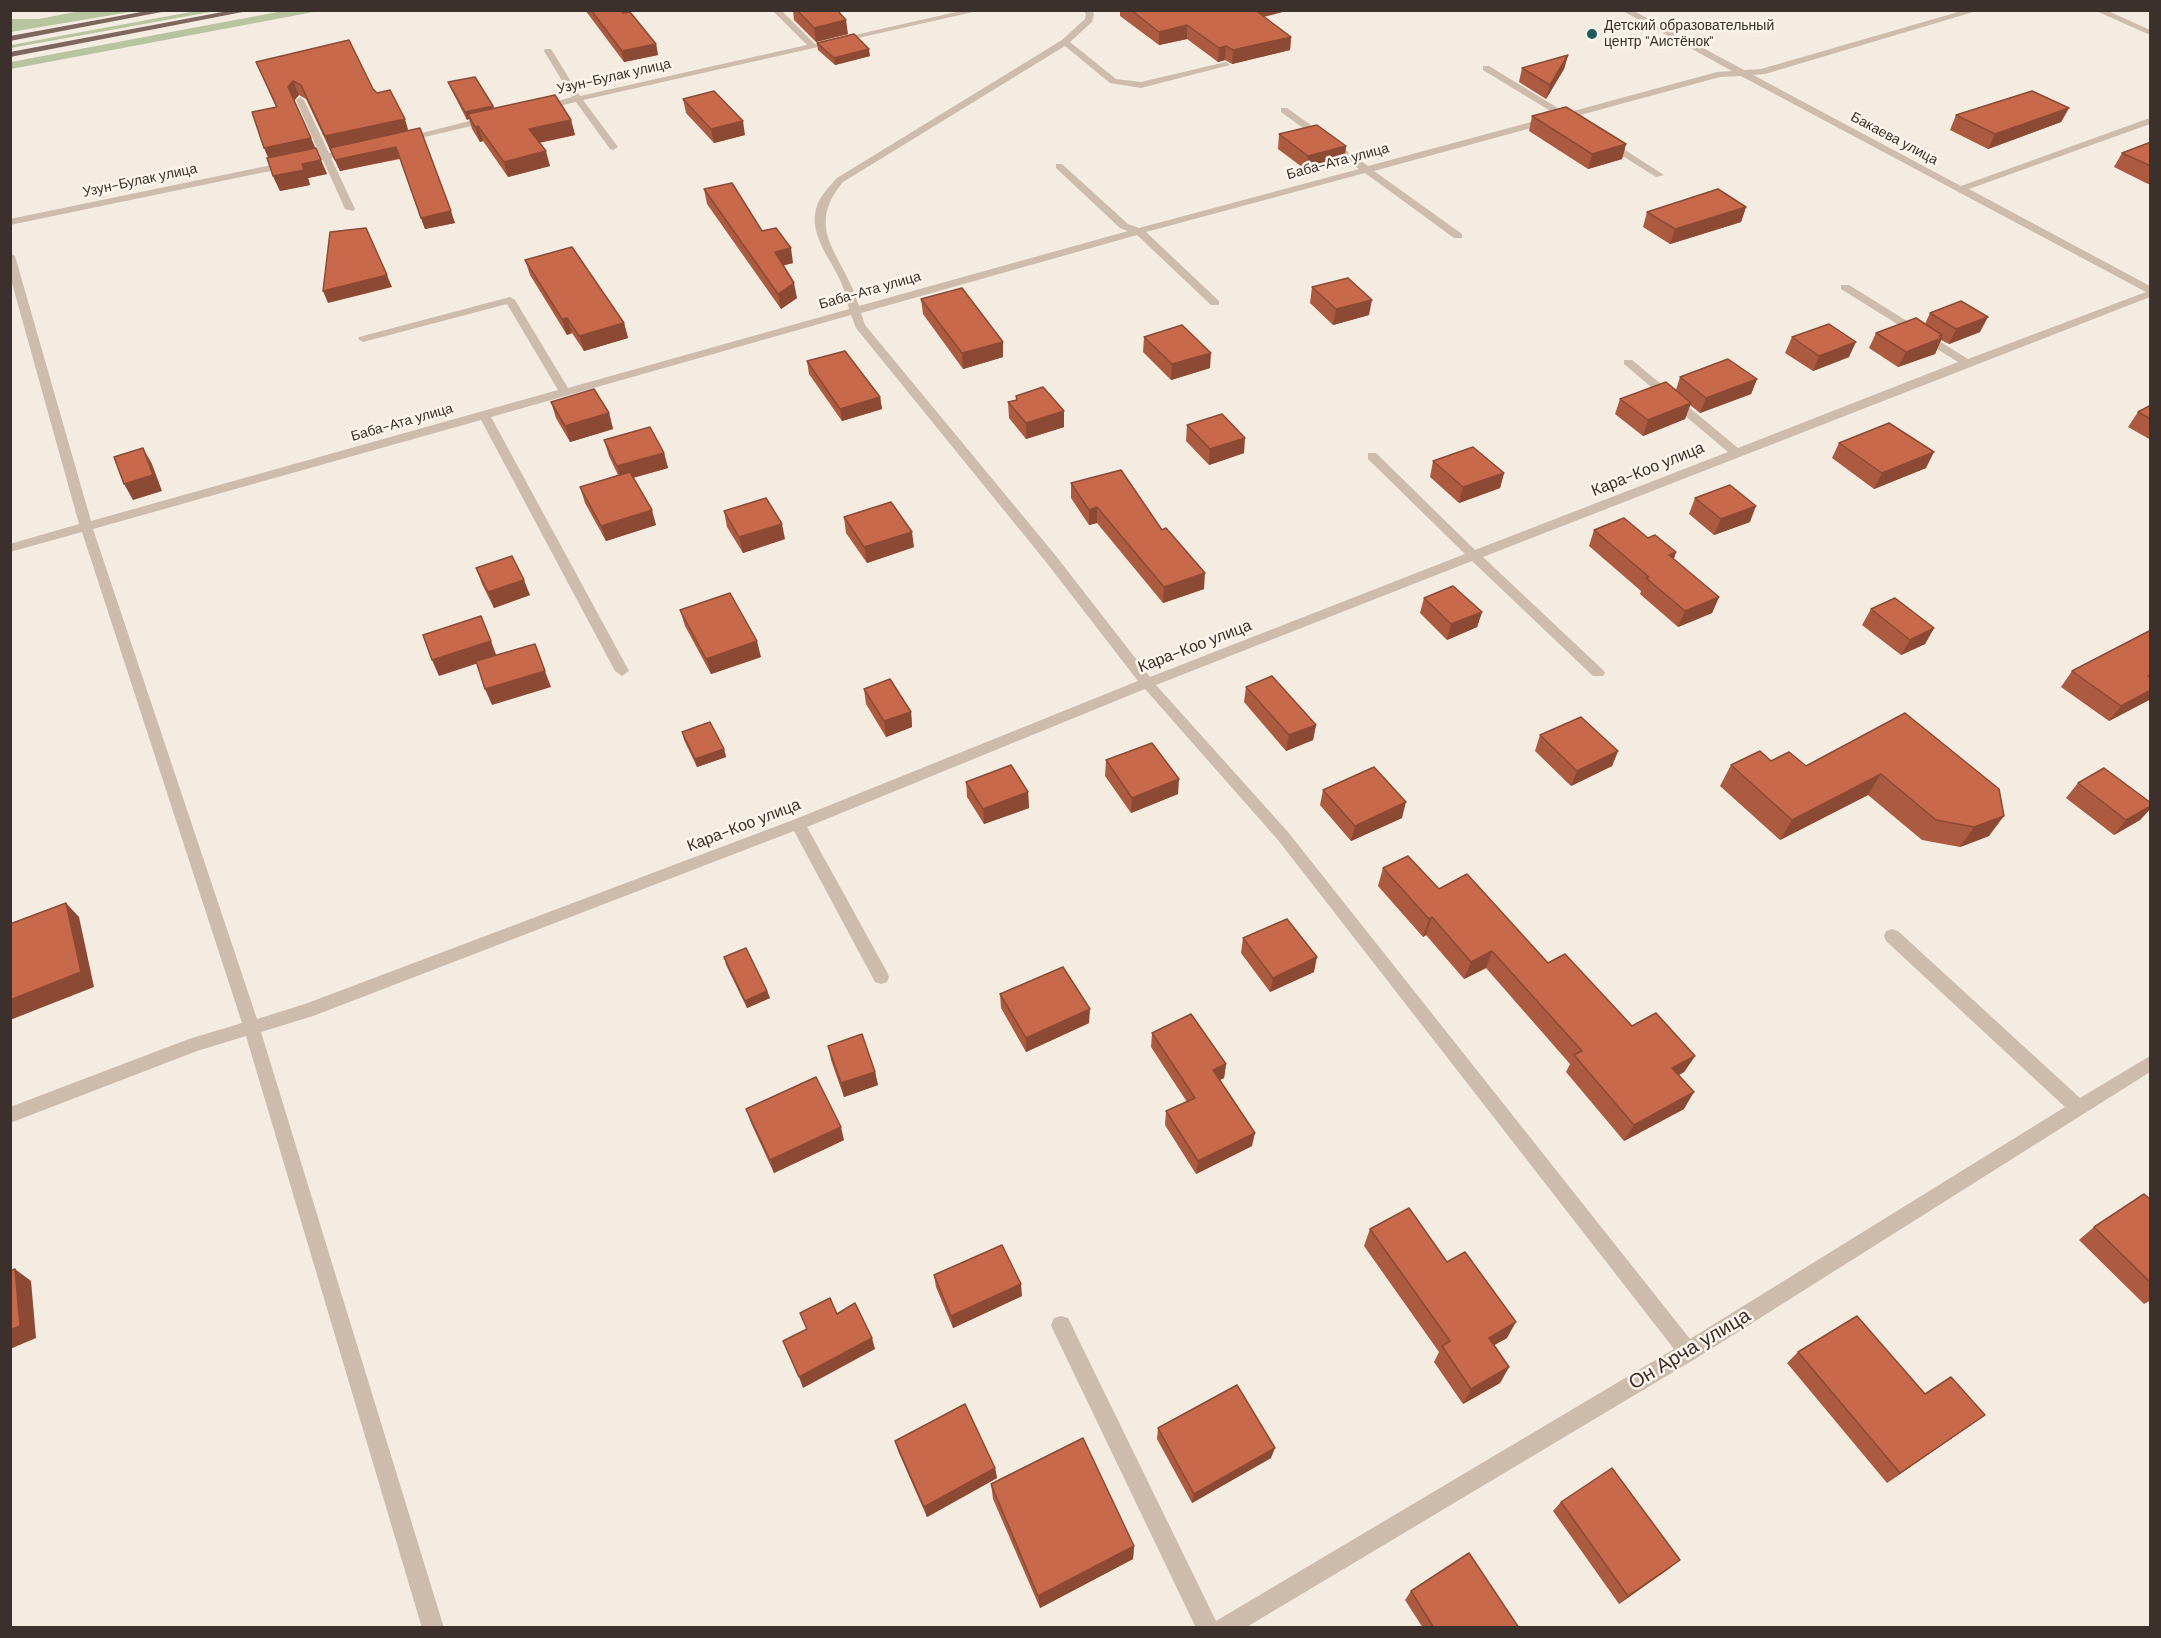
<!DOCTYPE html>
<html>
<head>
<meta charset="utf-8">
<style>
  body { margin:0 }
  #map { position:relative; width:2161px; height:1638px; overflow:hidden; background:#f4ebe1; font-family:"DM Sans",sans-serif }
  canvas { display:block }
  .frame { position:absolute; inset:0; border:12px solid #3b302b; pointer-events:none }
</style>
</head>
<body>
<div id="map">
<canvas width="2161" height="1638"></canvas>
<div class="frame"></div>
</div>
<script>
const ctx = document.querySelector('canvas').getContext('2d');
ctx.lineJoin = 'round';
function paint(path, color) {
  ctx.fillStyle = color;
  ctx.fill(path, 'evenodd');
}
function trace(path, color, width, dash) {
  ctx.strokeStyle = color;
  ctx.lineWidth = width;
  ctx.lineCap = dash ? 'butt' : 'round';
  ctx.setLineDash(dash || []);
  ctx.stroke(path);
}
function write(font, color, halo, rows, align = 'center') {
  ctx.font = font + ' "DM Sans",sans-serif';
  ctx.lineWidth = 5;
  ctx.setLineDash([]);
  ctx.textBaseline = 'middle';
  ctx.strokeStyle = halo;
  ctx.fillStyle = color;
  for (const [text, x, y, turn = 0] of rows) {
    ctx.save();
    ctx.translate(x, y);
    ctx.rotate((+turn || 0) * Math.PI / 180);
    ctx.textAlign = isNaN(turn) ? turn : align;
    if (halo) ctx.strokeText(text, 0, 0);
    ctx.fillText(text, 0, 0);
    ctx.restore();
  }
}
const green = new Path2D(`
  M85 10 136 11 11 32V19H39Z
  M196 11H216L11 48V45Z
  M283 11H319L11 69V62Z`);
const minor = new Path2D(`
  M772 10H781L815 44 965 10H982L583 100 618 147 613 150 610 149 576 102 541 110 536 107 572 97 544 51 545 49H551L580 96 807 45Z
  M1083 10H1092L1094 14 1092 22 1070 42 1116 79 1141 82 1226 62 1230 65 1141 88 1110 83 1065 46 843 182C802 231 845 256 859 306L1128 231 1120 228 1056 168V164H1062L1128 224 1139 228 1359 169 1281 112V108H1287L1368 166 1557 115 1483 70V66H1489L1566 113 1717 72 1732 71 1621 10H1632L1744 70 1761 69 1965 10H1980L1765 74 1753 75 1961 186 2150 118V124L1969 189 2150 286V297L1483 557 1603 670 1605 673 1603 676H1593L1472 561 1156 685 1288 832 1690 1339 2065 1107 1886 941 1884 936 1886 931 1892 929 1898 931 2080 1098 2150 1056V1072L1695 1359 1245 1628H1196L1054 1332 1051 1325 1054 1318 1061 1316 1068 1318 1216 1621 1674 1349 1278 840 1145 689 807 827 887 972 889 977 887 982 881 984 875 982 794 831 313 1016 261 1032 444 1628H422L246 1036 197 1051 10 1123V1107L189 1039 242 1023 82 532 10 552V544L79 524 10 276V253L15 256 91 521 558 390 507 304 363 342 358 339 359 337 510 297 515 300 568 388 849 309C847 300 845 291 841 282 831 259 809 235 816 209 819 197 829 187 837 178L1062 40 1085 19 1086 14ZM1741 76 2146 292 1968 359 1849 285H1841V289L1958 362 1738 448 1632 360H1624V364L1728 452 1475 550 1376 453H1368V459L1465 554 1150 677 1056 556 865 325 861 313 1137 235 1211 305H1219V301L1146 232 1365 173 1454 238H1462V234L1374 171 1564 119 1573 121V117L1720 77ZM851 315 856 328 1046 562 1138 681 793 820 305 1004 257 1019 93 529 481 420 615 671 622 676 629 671 491 417Z
  M2094 10H2106L2150 30V35Z
  M300 97 304 100 329 153 351 148 356 151 331 158 355 209 353 211 345 209 323 160 10 225V219L320 155 296 100Z
  M489 116 492 117V121L404 142 399 139Z
  M1605 141H1611L1664 175 1656 177 1605 145Z`);
const major = new Path2D(`
  M152 10H172L10 41V36Z
  M233 10H253L10 57V52Z`);
const wall = new Path2D(`
  M585 10H621L656 44 658 55 624 62Z
  M793 10H837L848 34 816 42 794 20Z
  M1120 10H1290L1264 17 1291 37 1290 50 1232 64 1225 60 1218 62 1187 39 1159 45 1120 16Z
  M817 43 870 56 835 65 818 50Z
  M1568 55 1564 69 1546 99 1519 82 1522 68Z
  M256 62 373 89 409 131 455 223 425 229 400 159 340 171 306 99 299 95 294 100 327 174 308 178 310 185 280 191 273 176 268 158 276 107Z
  M448 82 493 106 494 108 571 120 575 135 539 143 550 166 508 177 483 141 480 142 472 129 469 119 467 120 451 89Z
  M683 99 745 135 714 143 686 113Z
  M2069 108 2061 122 1988 149 1950 130 1956 115Z
  M1532 116 1626 144 1622 159 1588 169 1529 131Z
  M1279 134 1346 146 1344 161 1306 170 1278 149Z
  M2151 142V183L2148 184 2114 167 2122 153Z
  M704 189 762 231 793 263 783 265 797 298 781 309 707 204Z
  M1746 207 1741 222 1670 244 1643 227 1647 212Z
  M525 260 624 323 628 338 584 351 572 333 567 335 530 275Z
  M1312 287 1369 315 1333 325 1310 303Z
  M921 299 1003 342V357L963 369 923 314Z
  M1930 313 1980 332 1949 344 1941 340 1935 354 1898 367 1869 348 1876 333 1925 324Z
  M1144 337 1210 368 1171 380 1143 352Z
  M1792 337 1849 357 1813 371 1785 353Z
  M807 361 880 397 882 409 842 421 809 374Z
  M1680 377 1757 379 1751 394 1700 413 1690 405 1685 419 1643 436 1615 414 1620 399 1676 390Z
  M1016 396 1064 427 1026 439 1009 418 1008 402 1016 400Z
  M551 402 609 413 613 429 570 442 556 418Z
  M2151 405V440L2128 427 2138 412Z
  M1187 425 1244 453 1209 465 1186 441Z
  M604 440 664 453 668 468 633 478 656 525 606 541 585 503 580 487 618 475 609 456Z
  M1839 443 1926 468 1874 489 1832 458Z
  M1433 461 1504 473 1500 488 1459 503 1430 477Z
  M1071 483 1204 589 1163 603 1097 523 1089 525 1071 498Z
  M1695 498 1750 522 1714 535 1689 514Z
  M724 511 785 539 743 553 727 527Z
  M844 517 914 547 867 563 846 533Z
  M1594 530 1676 552 1674 559 1719 597 1712 613 1678 627 1640 594 1641 591 1589 546Z
  M476 568 530 595 494 608 482 584Z
  M1424 598 1482 612 1477 627 1447 640 1420 613Z
  M1871 609 1934 628 1925 644 1901 655 1862 625Z
  M680 610 761 657 711 674 685 626Z
  M2151 630V698L2149 700 2109 721 2061 687 2072 671Z
  M1246 687 1316 725 1313 740 1286 751 1244 702Z
  M864 689 911 712 912 727 886 737 866 704Z
  M1905 713 1989 836 1960 847 1922 840 1868 795 1780 840 1720 786 1731 765 1771 761 1806 766Z
  M682 732 724 749 726 757 697 767 684 740Z
  M1540 735 1618 751 1612 766 1571 786 1535 751Z
  M1106 760 1178 794 1131 813 1105 776Z
  M966 782 1028 792 1029 808 984 824 967 797Z
  M2078 783 2151 803V808L2140 820 2114 835 2066 798Z
  M1323 790 1402 818 1351 841 1320 805Z
  M1383 868 1439 889 1548 963 1632 1026 1695 1056 1684 1072 1679 1075 1684 1109 1624 1141 1566 1072 1570 1064 1486 968 1464 979 1426 935 1423 937 1378 886Z
  M1243 938 1314 972 1270 992 1241 953Z
  M724 957 767 991 770 998 747 1008 726 965Z
  M1000 994 1089 1023 1026 1052 1001 1008Z
  M1152 1033 1226 1064 1224 1078 1220 1080 1252 1146 1196 1174 1165 1125 1166 1111 1187 1102 1151 1047Z
  M828 1046 875 1072 878 1085 844 1097 831 1060Z
  M746 1109 844 1140 774 1173 751 1123Z
  M2151 1200V1300L2144 1304 2079 1240 2094 1227Z
  M1370 1229 1447 1262 1507 1338 1494 1345 1509 1367 1500 1383 1463 1404 1434 1362 1439 1352 1364 1246Z
  M934 1275 1022 1296 953 1328 936 1287Z
  M1798 1352 1925 1394 1985 1415 1887 1483 1787 1363Z
  M1158 1428 1271 1458 1192 1503 1157 1439Z
  M895 1441 995 1468 997 1478 927 1517 898 1451Z
  M991 1484 1134 1546 1133 1559 1040 1608 993 1499Z
  M1561 1502 1670 1568 1619 1604 1553 1511Z
  M1411 1591 1519 1628H1423L1405 1600Z`);
const shadedWall = new Path2D(`
  M1250 10H1290L1249 20Z
  M846 20 848 34 816 42 814 28Z
  M1187 25V39L1159 45V32Z
  M1291 37 1290 50 1232 64 1233 50Z
  M656 44 658 55 624 62 622 51Z
  M1226 46 1225 60 1218 62 1219 48Z
  M869 49 870 56 835 65 834 58Z
  M1568 55 1564 69 1546 99 1550 85Z
  M293 81 299 95 294 101 288 87Z
  M493 106 495 113 468 114 469 119 467 120 465 112Z
  M2069 108 2061 122 1988 149 1995 134Z
  M405 119 409 133 330 150 325 136Z
  M571 120 575 135 533 144 529 129Z
  M743 121 745 135 714 143 711 129Z
  M478 126 483 141 480 142 475 127Z
  M311 138 317 152 270 162 264 148Z
  M1626 144 1622 159 1588 169 1592 154Z
  M1346 146 1344 161 1306 170 1308 156Z
  M396 147 400 158 340 171 335 160Z
  M546 151 550 166 508 177 504 162Z
  M321 160 327 174 308 178 310 185 280 191 273 176 302 164Z
  M1746 207 1741 222 1670 244 1675 229Z
  M451 211 455 223 425 229 421 218Z
  M791 248 793 263 778 267 775 252Z
  M387 275 392 287 328 303 323 291Z
  M794 283 797 298 781 309 778 294Z
  M1372 300 1369 315 1333 325 1336 309Z
  M1988 317 1980 332 1949 344 1956 329Z
  M567 318 572 333 567 335 562 319Z
  M624 323 628 338 584 351 579 336Z
  M1942 335 1940 339 1942 338 1935 354 1898 367 1906 352Z
  M1003 342V357L963 369 962 353Z
  M1856 342 1849 357 1813 371 1819 356Z
  M1211 353 1210 368 1171 380 1172 364Z
  M1757 379 1751 394 1700 413 1706 398Z
  M880 397 882 409 842 421 840 409Z
  M1691 403 1685 419 1643 436 1648 420Z
  M1064 411V427L1026 439V423Z
  M609 413 613 429 570 442 565 426Z
  M1245 438 1244 453 1209 465 1210 449Z
  M143 448 152 464 162 491 133 500 124 484Z
  M1934 452 1926 468 1874 489 1882 473Z
  M664 453 668 468 621 481 617 466Z
  M1504 473 1500 488 1459 503 1463 487Z
  M1756 506 1750 522 1714 535 1721 519Z
  M1097 507V523L1089 525V510Z
  M652 510 656 525 606 541 601 526Z
  M782 524 785 539 743 553 739 537Z
  M912 532 914 547 867 563 864 547Z
  M1676 552 1670 568 1669 555Z
  M1205 573 1204 589 1163 603 1164 587Z
  M524 580 530 595 494 608 488 592Z
  M1719 597 1712 613 1678 627 1685 611Z
  M1482 612 1477 627 1447 640 1451 624Z
  M1934 628 1925 644 1901 655 1910 640Z
  M491 641 497 657 439 676 432 660Z
  M757 641 761 657 711 674 706 659Z
  M545 671 551 687 492 705 485 689Z
  M2151 690V698L2149 700 2109 721 2121 706Z
  M911 712 912 727 886 737 884 721Z
  M1316 725 1313 740 1286 751 1289 735Z
  M724 749 726 757 697 767 695 759Z
  M1618 751 1612 766 1571 786 1577 771Z
  M1881 774 1868 795 1780 840 1792 820Z
  M1179 779 1178 794 1131 813 1132 798Z
  M1028 792 1029 808 984 824 983 809Z
  M1406 802 1402 818 1351 841 1355 826Z
  M2151 806V808L2140 820 2114 835 2126 820Z
  M2004 816 1989 836 1960 847 1974 827Z
  M66 903 79 917 94 987 10 1020V1000Z
  M1432 917 1426 935 1423 937 1429 919Z
  M1492 951 1486 968 1464 979 1471 962Z
  M1317 957 1314 972 1270 992 1273 978Z
  M767 991 770 998 747 1008 745 1001Z
  M1090 1009 1089 1023 1026 1052V1038Z
  M1695 1056 1684 1072 1662 1084 1672 1068Z
  M1226 1064 1224 1078 1211 1084 1213 1070Z
  M875 1072 878 1085 844 1097 841 1083Z
  M1694 1092 1684 1109 1624 1141 1634 1125Z
  M841 1127 844 1140 774 1173 770 1160Z
  M1255 1133 1252 1146 1196 1174 1198 1161Z
  M15 1269 31 1281 36 1338 10 1349V1330Z
  M1021 1284 1022 1296 953 1328 951 1316Z
  M1516 1322 1507 1338 1480 1353 1489 1338Z
  M872 1338 875 1349 803 1388 799 1377Z
  M1509 1367 1500 1383 1463 1404 1471 1389Z
  M1985 1415 1971 1425 1887 1483 1900 1473Z
  M1275 1448 1271 1458 1192 1503 1194 1494Z
  M995 1468 997 1478 927 1517 924 1507Z
  M1134 1546 1133 1559 1040 1608 1038 1596Z
  M1680 1560 1670 1568 1619 1604 1628 1596Z`);
const building = new Path2D(`
  M591 10H621L623 13 630 12 656 44 622 51Z
  M797 10H837L846 20 814 28Z
  M1131 10H1255L1291 37 1233 50 1226 46 1219 48 1187 25 1159 32Z
  M854 34 869 49 834 58 817 43Z
  M349 40 373 89 377 93 390 90 405 119 325 136 301 85 293 81 288 87 311 138 264 148 252 112 277 107 256 62Z
  M1568 55 1550 85 1522 68Z
  M475 77 493 106 465 112 448 82Z
  M714 91 743 121 711 129 683 99Z
  M2032 91 2069 108 1995 134 1956 115Z
  M555 95 571 120 529 129 546 151 504 162 478 126 475 127 468 114Z
  M1566 107 1626 144 1592 154 1532 116Z
  M1317 125 1346 146 1308 156 1279 134Z
  M420 128 451 211 421 218 396 147 335 160 330 148Z
  M2151 142V166L2122 153Z
  M316 148 321 160 302 164 304 170 273 176 267 158Z
  M732 183 762 231 776 228 791 248 775 252 794 283 778 294 704 189Z
  M1718 189 1746 207 1675 229 1647 212Z
  M366 228 387 275 323 291 330 232Z
  M572 247 624 323 579 336 567 318 562 319 525 260Z
  M1348 278 1372 300 1336 309 1312 287Z
  M962 288 1003 342 962 353 921 299Z
  M1961 301 1988 317 1956 329 1930 313Z
  M1916 318 1942 335 1939 336 1942 338 1906 352 1876 333Z
  M1829 324 1856 342 1819 356 1792 337Z
  M1182 325 1211 353 1172 364 1144 337Z
  M845 351 880 397 840 409 807 361Z
  M1728 359 1757 379 1706 398 1680 377Z
  M1666 382 1691 403 1648 420 1620 399Z
  M1043 387 1064 411 1026 423 1008 402 1017 400 1016 396Z
  M594 389 609 413 565 426 551 402Z
  M2151 405V419L2138 412Z
  M1222 414 1245 438 1210 449 1187 425Z
  M1889 423 1934 452 1882 473 1839 443Z
  M650 427 664 453 617 466 604 440Z
  M1473 447 1504 473 1463 487 1433 461Z
  M143 448 153 475 124 484 114 457Z
  M1121 470 1162 530 1166 528 1205 573 1164 587 1097 507 1089 510 1071 483Z
  M630 472 652 510 601 526 580 487Z
  M1730 485 1756 506 1721 519 1695 498Z
  M766 498 782 524 739 537 724 511Z
  M891 502 912 532 864 547 844 517Z
  M1624 518 1648 538 1655 535 1676 552 1669 555 1719 597 1685 611 1646 578 1649 577 1594 530Z
  M512 556 524 580 488 592 476 568Z
  M1453 586 1482 612 1451 624 1424 598Z
  M730 593 757 641 706 659 680 610Z
  M1895 598 1934 628 1910 640 1871 609Z
  M481 616 491 641 432 660 423 635Z
  M2151 630V674L2148 676 2151 677V690L2121 706 2072 671Z
  M535 644 545 671 485 689 476 661Z
  M1272 676 1316 725 1289 735 1246 687Z
  M890 679 911 712 884 721 864 689Z
  M1905 713 1999 789 2004 816 1974 827 1936 820 1881 774 1792 820 1731 765 1760 751 1771 761 1789 752 1806 766Z
  M1581 717 1618 751 1577 771 1540 735Z
  M710 722 724 749 695 759 682 732Z
  M1152 743 1179 779 1132 798 1106 760Z
  M1011 765 1028 792 983 809 966 782Z
  M1374 767 1406 802 1355 826 1323 790Z
  M2104 768 2151 803V806L2126 820 2078 783Z
  M1408 856 1439 889 1467 874 1548 963 1565 954 1632 1026 1656 1013 1695 1056 1672 1068 1694 1092 1634 1125 1574 1055 1582 1051 1492 951 1471 962 1432 917 1429 919 1383 868Z
  M66 903 81 972 10 1000V924Z
  M1287 919 1317 957 1273 978 1243 938Z
  M746 948 767 991 745 1001 724 957Z
  M1063 967 1090 1009 1026 1038 1000 994Z
  M1191 1014 1226 1064 1213 1070 1255 1133 1198 1161 1166 1111 1195 1098 1152 1033Z
  M862 1034 875 1072 841 1083 828 1046Z
  M816 1077 841 1127 770 1160 746 1109Z
  M2144 1194 2151 1200V1283L2094 1227Z
  M1409 1208 1447 1262 1465 1252 1516 1322 1489 1338 1509 1367 1471 1389 1442 1346 1450 1341 1370 1229Z
  M1002 1245 1021 1284 951 1316 934 1275Z
  M15 1269 20 1326 10 1330V1271Z
  M830 1298 837 1314 855 1303 872 1338 799 1377 783 1341 807 1329 800 1313Z
  M1857 1316 1925 1394 1951 1377 1985 1415 1900 1473 1798 1352Z
  M1237 1385 1275 1448 1194 1494 1158 1428Z
  M965 1404 995 1468 924 1507 895 1441Z
  M1083 1438 1134 1546 1038 1596 991 1484Z
  M1612 1468 1680 1560 1628 1596 1561 1502Z
  M1469 1553 1519 1628H1434L1411 1591Z`);
const markers = [
  [1592,34,6,"#1f5a5e"]
];
const farPoinames = [
  ["Детский образовательный",1604,26],
  ["центр \"Аистёнок\"",1604,42]
];
const farStreetnames = [
  ["Узун-Булак улица",614,77,-13],
  ["Бакаева улица",1894,139,28],
  ["Баба-Ата улица",1338,162,-15],
  ["Узун-Булак улица",140,181,-12],
  ["Баба-Ата улица",870,291,-16],
  ["Баба-Ата улица",402,423,-16]
];
const streetNames = [
  ["Кара-Коо улица",1648,470,-22],
  ["Кара-Коо улица",1195,647,-21],
  ["Кара-Коо улица",744,826,-21]
];
const nearStreetnames = [
  ["Он Арча улица",1690,1350,-31]
];
paint(green, '#b8c4a0');
paint(minor, '#cdbbac');
paint(major, '#7d675c');
paint(wall, '#ac5a40');
paint(shadedWall, '#8c4a34');
paint(building, '#c8694b');
trace(building, '#8c4a34', 1.5);
for (const [x, y, r, color] of markers) {
  const dot = new Path2D();
  dot.arc(x, y, r, 0, 2 * Math.PI);
  ctx.fillStyle = color;
  ctx.fill(dot);
  trace(dot, '#fbf5ee', 2);
}
write('14px', '#3b302b', '#fbf5ee', farPoinames, 'left');
write('14px', '#3b302b', '#fbf5ee', farStreetnames);
write('16px', '#3b302b', '#fbf5ee', streetNames);
write('20px', '#3b302b', '#fbf5ee', nearStreetnames);
</script>
</body>
</html>
